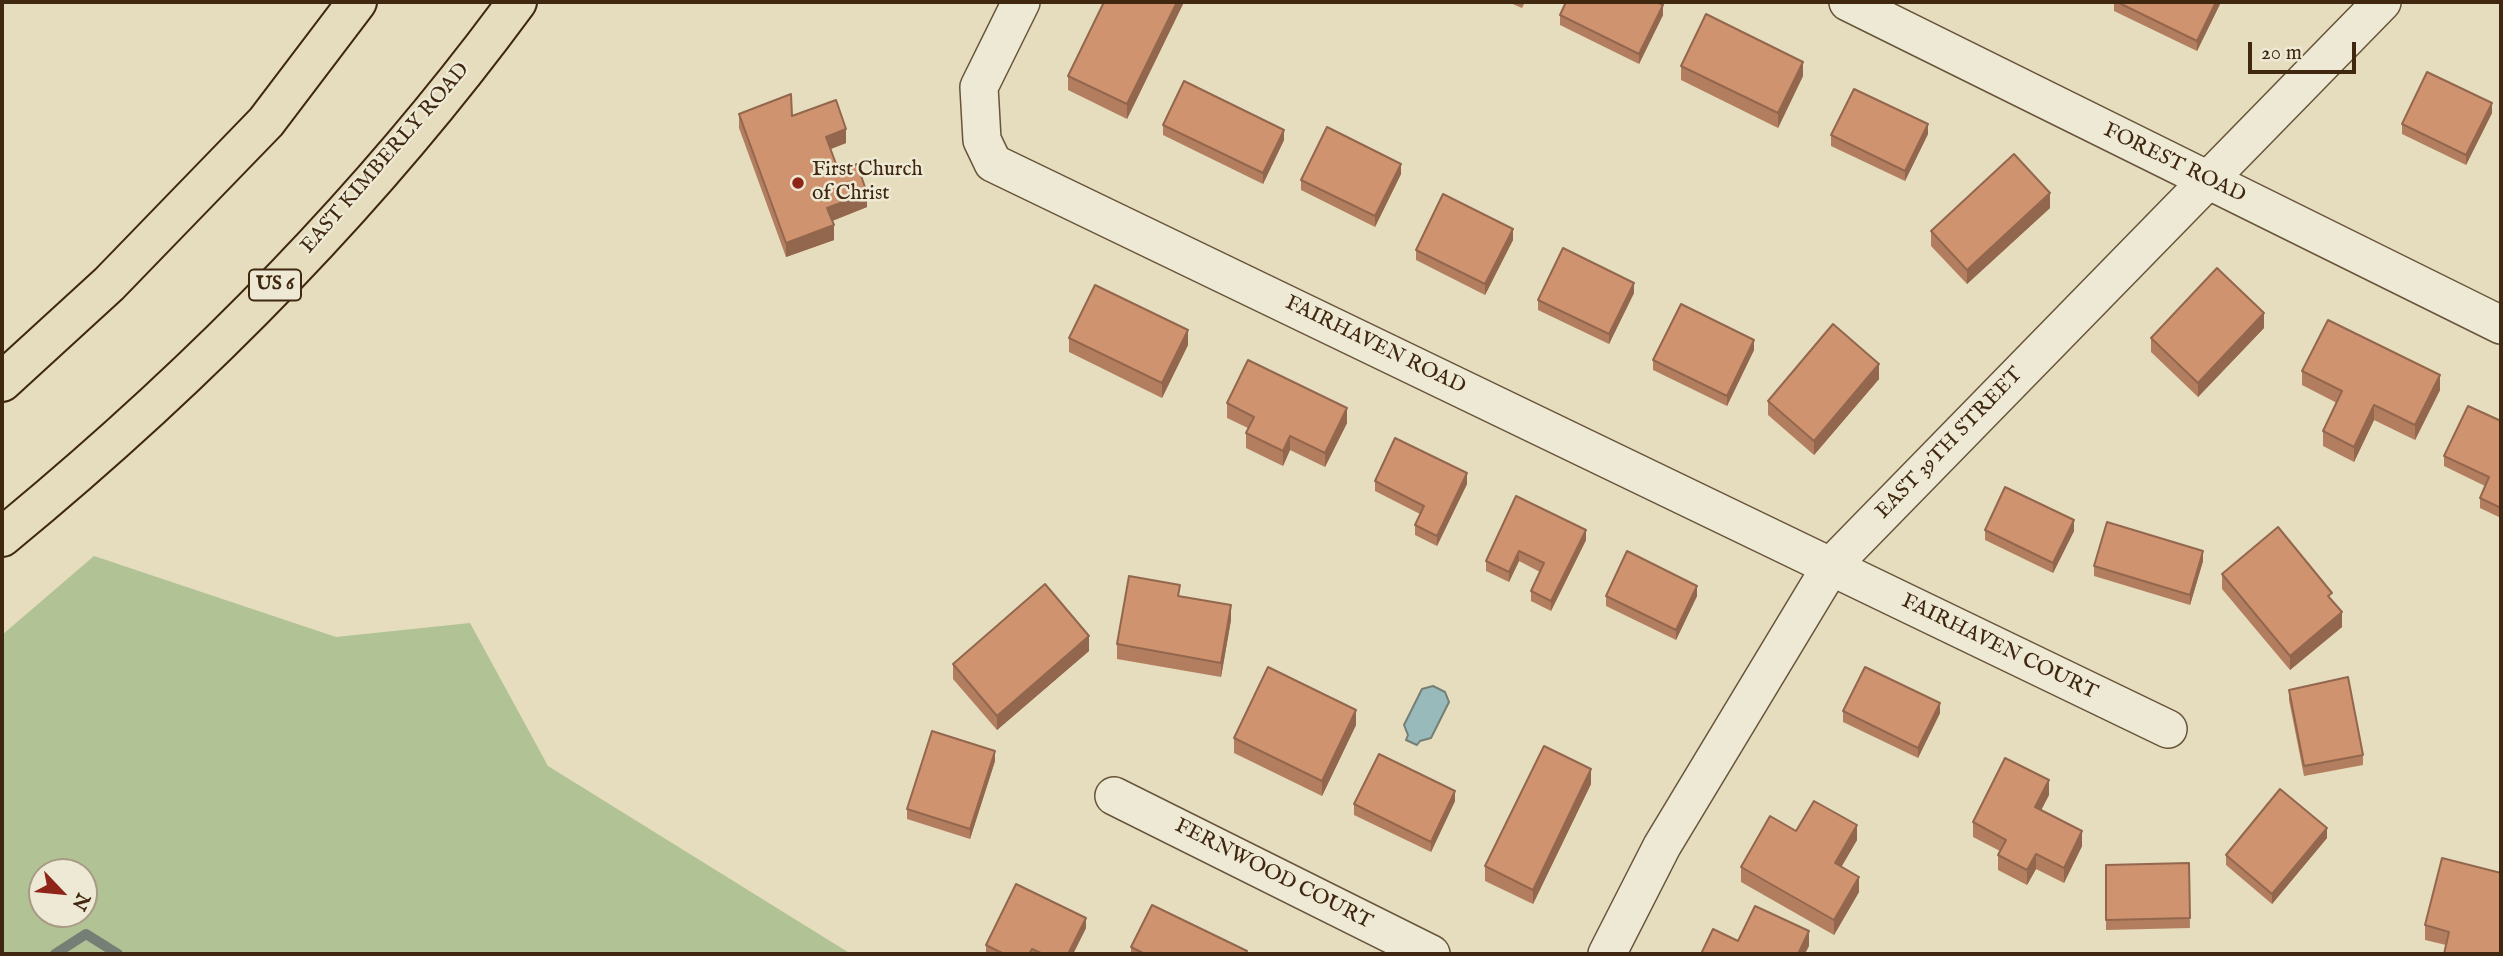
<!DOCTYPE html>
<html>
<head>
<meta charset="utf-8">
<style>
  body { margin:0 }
  #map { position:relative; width:2503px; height:956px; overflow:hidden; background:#e5ddbd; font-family:"IM FELL English",serif }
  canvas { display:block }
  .frame { position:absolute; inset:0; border:4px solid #3f2710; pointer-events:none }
  .north { position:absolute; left:28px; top:858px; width:70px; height:70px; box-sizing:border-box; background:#eee9d4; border:2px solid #a89b86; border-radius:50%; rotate:116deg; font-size:19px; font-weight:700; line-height:28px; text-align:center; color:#3f2710 }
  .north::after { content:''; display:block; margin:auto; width:24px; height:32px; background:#8f2418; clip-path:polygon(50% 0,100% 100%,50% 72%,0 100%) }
  .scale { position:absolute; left:2248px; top:42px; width:108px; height:32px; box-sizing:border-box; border:4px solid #3f2710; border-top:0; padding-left:9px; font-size:21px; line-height:24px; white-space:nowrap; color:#3f2710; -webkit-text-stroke:5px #eee9d4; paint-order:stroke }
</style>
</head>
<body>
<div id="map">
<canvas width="2503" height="956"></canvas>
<div class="frame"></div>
<div class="north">N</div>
<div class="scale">20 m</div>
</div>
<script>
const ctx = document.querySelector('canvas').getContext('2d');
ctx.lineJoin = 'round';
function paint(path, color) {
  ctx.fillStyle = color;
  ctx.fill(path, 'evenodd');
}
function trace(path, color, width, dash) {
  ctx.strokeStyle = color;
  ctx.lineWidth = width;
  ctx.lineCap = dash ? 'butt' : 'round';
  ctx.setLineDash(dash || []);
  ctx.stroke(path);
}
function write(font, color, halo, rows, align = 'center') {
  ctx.font = font + ' "IM FELL English",serif';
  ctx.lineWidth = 5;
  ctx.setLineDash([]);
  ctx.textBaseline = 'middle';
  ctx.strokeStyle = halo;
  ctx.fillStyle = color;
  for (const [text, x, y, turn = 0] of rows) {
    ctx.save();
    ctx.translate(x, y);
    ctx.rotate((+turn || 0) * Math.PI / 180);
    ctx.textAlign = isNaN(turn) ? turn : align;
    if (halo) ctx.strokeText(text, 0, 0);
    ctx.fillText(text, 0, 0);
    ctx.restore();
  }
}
const green = new Path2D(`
  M94 556 336 637 470 623 548 766 851 954H2V635ZM42 872H84V914H42Z`);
const water = new Path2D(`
  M1433 686 1445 692 1449 702 1431 738 1420 741 1417 745 1406 740 1408 735 1404 725 1422 689Z`);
const stream = new Path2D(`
  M55 954 86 934 118 954`);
const minor = new Path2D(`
  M1021 2 979 87 982 140 993 163 2168 729
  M1848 2 2501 325
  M1114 796 1431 954
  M1607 954 1662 846 1831 566 2382 2`);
const primary = new Path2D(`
  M2 382 109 284 266 122 357 2
  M2 537C193 380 370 202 517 2`);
const wall = new Path2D(`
  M1184 2 1127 119 1068 90V76Z
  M1508 2H1525L1522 8Z
  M2114 2H2221L2197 51 2114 11Z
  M1560 15H1663L1639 64 1560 25Z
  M1681 66 1803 76 1778 128 1681 80Z
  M2492 113 2466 165 2402 134V124Z
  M739 114 792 116 846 143 830 149 839 172 867 207 832 221 834 240 786 257 739 128Z
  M1163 125 1284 140 1263 184 1163 135Z
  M1928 134 1905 181 1831 146V135Z
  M1401 174 1375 227 1301 190V180Z
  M2050 208 1967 284 1931 246V231Z
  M1513 240 1485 295 1416 260V250Z
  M1634 293 1609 344 1538 310V300Z
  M2264 328 2198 397 2151 352V338Z
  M1069 338 1188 345 1162 398 1069 352Z
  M1754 350 1727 406 1653 370V360Z
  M2302 371 2440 390 2415 440 2374 420 2354 462 2323 446V431L2337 403 2302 385Z
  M1879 379 1814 455 1768 415V401Z
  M1227 403 1347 423 1325 467 1290 450 1283 466 1246 448V433L1248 428 1227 418Z
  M2501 421V518L2480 508V498L2485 486 2444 466V456Z
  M1375 481 1467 484 1437 546 1415 535V525L1420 514 1375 491Z
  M1516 496 1586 540 1551 611 1531 601V591L1540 572 1519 561 1509 582 1486 571V561Z
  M1985 530 2074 531 2053 573 1985 540Z
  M2203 561 2190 605 2094 576V566Z
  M2222 574 2342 627 2290 670 2222 589Z
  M1180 596 1231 620 1221 677 1117 659V644Z
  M1606 596H1697L1676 640 1606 606Z
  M1089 651 997 730 953 679V664Z
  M2289 690 2363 755V765L2304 776 2289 700Z
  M1843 711 1940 713 1918 758 1843 722Z
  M1356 725 1322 796 1234 753V738Z
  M995 761 970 839 907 819V809Z
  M1591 784 1533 904 1485 881V866Z
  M2049 795 2041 810 2082 846 2064 883 2036 869 2027 885 1998 870V855L2000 851 1973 837V822Z
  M1455 801 1431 852 1354 815V804Z
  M1796 831 1857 840 1841 867 1859 892 1834 935 1741 882V867Z
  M2327 838 2272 904 2226 865V855Z
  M2189 863 2190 928 2106 930V865Z
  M2501 873 2446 945 2425 940V925Z
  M1086 928 1073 954H986V945Z
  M1131 947 1247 954H1131Z`);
const shadedWall = new Path2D(`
  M1177 2H1184L1127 119V104Z
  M2216 2H2221L2197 51V41Z
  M1663 5V15L1639 64V54Z
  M1803 62V76L1778 128V113Z
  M2492 103V113L2466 165V155Z
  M1928 124V134L1905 181V171Z
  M846 129V143L826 151V137Z
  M1284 130V140L1263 184V173Z
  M1401 164V174L1375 227V216Z
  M867 193V207L827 223V208Z
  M2050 193V208L1967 284V270Z
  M834 225V240L786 257V243Z
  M1513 229V240L1485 295V284Z
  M1634 283V293L1609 344V334Z
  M2264 313V328L2198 397V383Z
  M1188 330V345L1162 398V383Z
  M1754 340V350L1727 406V396Z
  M1879 364V379L1814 455V441Z
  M2440 375V390L2415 440V425Z
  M2374 405V420L2354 462V447Z
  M1347 408V423L1325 467V453Z
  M1290 436V450L1283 466V451Z
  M1467 473V484L1437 546V536Z
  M2074 520V531L2053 573V563Z
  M1586 530V540L1551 611V601Z
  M1519 551V561L1509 582V572Z
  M2203 551V561L2190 605V595Z
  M1697 586V596L1676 640V630Z
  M1231 605V620L1221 677V663Z
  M2342 612V627L2290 670V656Z
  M1089 636V651L997 730V716Z
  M1940 703V713L1918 758V748Z
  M1356 710V725L1322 796V781Z
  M995 751V761L970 839V829Z
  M1591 769V784L1533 904V890Z
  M2049 780V795L2035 822V807Z
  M1455 791V801L1431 852V842Z
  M1857 825V840L1835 878V863Z
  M2327 828V838L2272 904V894Z
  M2082 831V846L2064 883V868Z
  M2036 854V869L2027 885V870Z
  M1859 877V892L1834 935V920Z
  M1086 918V928L1073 954H1068Z
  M1809 931V946L1805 954H1798Z`);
const building = new Path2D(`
  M1104 2H1177L1127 104 1068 76Z
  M1566 2H1657L1663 5 1639 54 1560 15Z
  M2117 2H2216L2197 41Z
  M1706 14 1803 62 1778 113 1681 66Z
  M2427 72 2492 103 2466 155 2402 124Z
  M1184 81 1284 130 1263 173 1163 125Z
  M1854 89 1928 124 1905 171 1831 135Z
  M791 94 792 116 836 100 846 129 826 137 839 172 857 164 867 193 827 208 834 225 786 243 739 114Z
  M1327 127 1401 164 1375 216 1301 180Z
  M2014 154 2050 193 1967 270 1931 231Z
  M1443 194 1513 229 1485 284 1416 250Z
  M1563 248 1634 283 1609 334 1538 300Z
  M2217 268 2264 313 2198 383 2151 338Z
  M1095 285 1188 330 1162 383 1069 338Z
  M1681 304 1754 340 1727 396 1653 360Z
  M2328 320 2440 375 2415 425 2374 405 2354 447 2323 431 2342 391 2302 371Z
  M1833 324 1879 364 1814 441 1768 401Z
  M1248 360 1347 408 1325 453 1290 436 1283 451 1246 433 1254 417 1227 403Z
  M2468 406 2501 421V508L2480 498 2489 477 2444 456Z
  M1395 438 1467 473 1437 536 1415 525 1424 506 1375 481Z
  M2005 487 2074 520 2053 563 1985 530Z
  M1516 496 1586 530 1551 601 1531 591 1544 563 1519 551 1509 572 1486 561Z
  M2107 522 2203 551 2190 595 2094 566Z
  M2278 527 2332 593 2328 596 2342 612 2290 656 2222 574Z
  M1627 551 1697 586 1676 630 1606 596Z
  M1129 576 1180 585 1178 596 1231 605 1221 663 1117 644Z
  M1045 584 1089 636 997 716 953 664Z
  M1268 667 1356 710 1322 781 1234 738Z
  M1865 667 1940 703 1918 748 1843 711Z
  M2348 677 2363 755 2304 766 2289 690Z
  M932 731 995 751 970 829 907 809Z
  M1544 746 1591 769 1533 890 1485 866Z
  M1379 754 1455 791 1431 842 1354 804Z
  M2005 758 2049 780 2035 807 2082 831 2064 868 2036 854 2027 870 1998 855 2006 840 1973 822Z
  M2280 789 2327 828 2272 894 2226 855Z
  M1814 801 1857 825 1835 863 1859 877 1834 920 1741 867 1770 816 1796 831Z
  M2442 858 2501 873V954H2444L2449 932 2425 925Z
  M2189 863 2190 918 2106 920V865Z
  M1016 884 1086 918 1068 954H1043L1032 949 1029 954H1004L986 945Z
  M1152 905 1247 951 1246 954H1145L1131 947Z
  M1755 906 1809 931 1798 954H1701L1713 929 1738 941Z`);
const markers = [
  [798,183,7,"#8f2418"]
];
const shields = [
  [275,285,52]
];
const shieldNames = [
  ["US 6",275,285]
];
const streetNames = [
  ["EAST KIMBERLY ROAD",386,159,-49],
  ["FOREST ROAD",2174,164,26],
  ["FAIRHAVEN ROAD",1375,346,26],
  ["EAST 39TH STREET",1950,444,-46],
  ["FAIRHAVEN COURT",1999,648,26],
  ["FERNWOOD COURT",1273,875,27]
];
const poiNames = [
  ["First Church",812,171],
  ["of Christ",812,195]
];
paint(green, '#b1c294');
paint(water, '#99baba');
trace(water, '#757f76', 2);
trace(stream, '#757f76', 10);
trace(minor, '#68543b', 40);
trace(primary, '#3f2710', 42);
trace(minor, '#eee9d4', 37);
trace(primary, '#e5ddbd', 38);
paint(wall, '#b37e5f');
paint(shadedWall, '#92674e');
paint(building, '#d0936f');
trace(building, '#92674e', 2);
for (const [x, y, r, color] of markers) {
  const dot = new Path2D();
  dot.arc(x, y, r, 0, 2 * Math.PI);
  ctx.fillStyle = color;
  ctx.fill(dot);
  trace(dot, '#eee9d4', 2.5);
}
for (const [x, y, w] of shields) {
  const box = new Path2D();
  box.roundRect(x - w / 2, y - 15.5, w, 31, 5);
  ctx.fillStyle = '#eee9d4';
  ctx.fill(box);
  trace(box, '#3f2710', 2);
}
write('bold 19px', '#3f2710', null, shieldNames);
write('21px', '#3f2710', '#eee9d4', streetNames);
write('21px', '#3f2710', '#eee9d4', poiNames, 'left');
</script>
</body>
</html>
